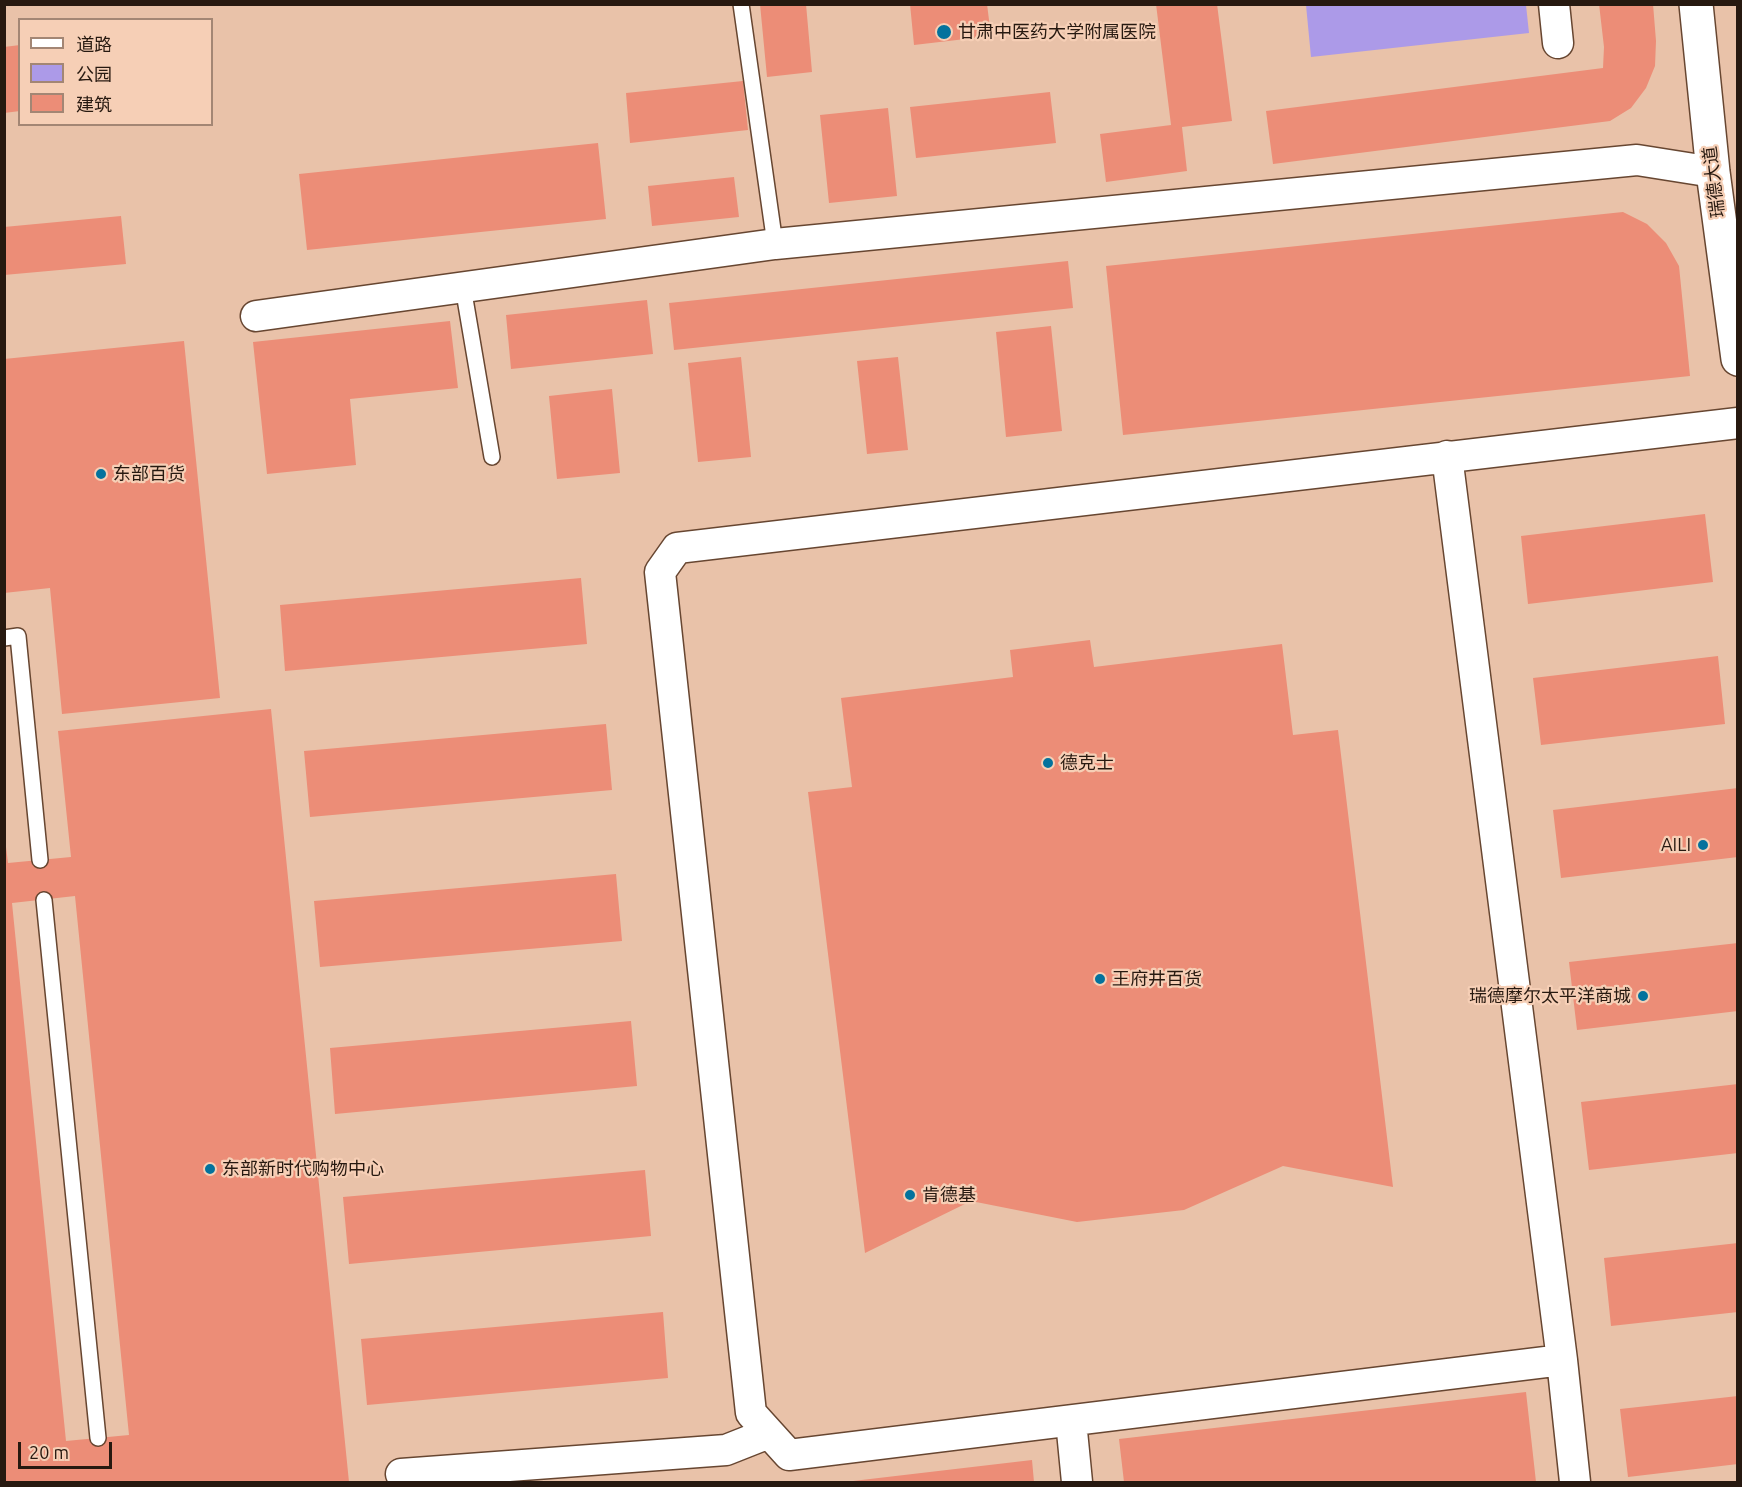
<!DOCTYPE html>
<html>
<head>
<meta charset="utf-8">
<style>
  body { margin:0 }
  #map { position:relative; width:1742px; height:1487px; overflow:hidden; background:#e9c2a9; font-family:Ubuntu,"Noto Sans SC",sans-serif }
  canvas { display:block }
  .frame { position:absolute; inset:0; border:6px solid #271910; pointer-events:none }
  .legend { position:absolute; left:18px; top:18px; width:195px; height:108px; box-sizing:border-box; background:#f6cfb6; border:2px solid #a38674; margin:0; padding:8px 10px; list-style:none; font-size:18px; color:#271910 }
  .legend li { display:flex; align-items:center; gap:12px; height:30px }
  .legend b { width:30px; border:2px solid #a38674 }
  .scale { position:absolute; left:18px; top:1442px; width:94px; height:27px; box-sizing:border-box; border:3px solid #271910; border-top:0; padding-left:8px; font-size:18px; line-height:21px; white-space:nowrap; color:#271910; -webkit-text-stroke:4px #f6cfb6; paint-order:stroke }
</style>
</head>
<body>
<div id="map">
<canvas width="1742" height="1487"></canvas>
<div class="frame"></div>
<ul class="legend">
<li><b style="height:8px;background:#fff"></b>道路</li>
<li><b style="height:16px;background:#ac9ae8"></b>公园</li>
<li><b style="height:16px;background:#ec8d77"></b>建筑</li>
</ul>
<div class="scale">20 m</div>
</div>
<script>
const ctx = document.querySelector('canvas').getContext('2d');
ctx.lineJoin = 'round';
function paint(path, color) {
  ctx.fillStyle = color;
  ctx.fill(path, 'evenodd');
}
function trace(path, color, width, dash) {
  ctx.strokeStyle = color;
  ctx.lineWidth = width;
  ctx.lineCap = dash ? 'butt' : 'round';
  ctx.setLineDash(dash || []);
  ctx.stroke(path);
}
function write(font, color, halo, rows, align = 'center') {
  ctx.font = font + ' Ubuntu,"Noto Sans SC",sans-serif';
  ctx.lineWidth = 4.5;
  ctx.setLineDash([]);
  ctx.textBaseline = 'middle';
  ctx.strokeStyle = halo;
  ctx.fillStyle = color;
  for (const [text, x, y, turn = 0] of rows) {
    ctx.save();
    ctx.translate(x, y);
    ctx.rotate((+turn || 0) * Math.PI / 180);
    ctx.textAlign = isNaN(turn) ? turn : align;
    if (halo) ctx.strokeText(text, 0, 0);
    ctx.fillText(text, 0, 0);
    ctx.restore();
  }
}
const green = new Path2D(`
  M1306 5H1526L1529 33 1311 57Z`);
const building = new Path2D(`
  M760 4H806L812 72 767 77Z
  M910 4H987L991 36 914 45Z
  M1156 4H1217L1232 121 1182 127 1187 171 1106 182 1100 134 1171 125Z
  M1599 4H1653L1656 41 1655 66 1646 88 1631 108 1610 121 1273 164 1266 111 1603 68 1604 47Z
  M20 45V111L4 113V47Z
  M743 81 748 130 630 143 626 93Z
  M1050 92 1056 143 916 158 910 107Z
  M888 108 897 196 829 203 820 115Z
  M598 143 606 219 307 250 299 174Z
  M734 177 739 217 652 226 648 186Z
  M1623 212 1647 224 1666 243 1679 266 1690 376 1123 435 1106 266Z
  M121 216 126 264 4 275V227Z
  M1068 261 1073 308 674 350 669 303Z
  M647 300 653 354 511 369 506 315Z
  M450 321 458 388 350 399 356 465 267 474 253 342Z
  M1051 326 1062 431 1006 437 996 332Z
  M184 341 220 698 62 714 50 588 4 593V359Z
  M741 357 751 457 698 462 688 363Z
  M898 357 908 450 867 454 857 361Z
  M612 389 620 473 557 479 549 396Z
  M1705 514 1713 582 1528 604 1521 536Z
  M581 578 587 644 285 671 280 605Z
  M1090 640 1094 667 1282 644 1293 735 1338 730 1393 1187 1283 1166 1184 1210 1077 1222 971 1201 865 1253 808 792 852 787 841 698 1013 677 1010 650Z
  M1718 656 1725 724 1541 745 1533 678Z
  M271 709 349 1482H4V847H6L8 863 71 857 58 731ZM75 896 129 1435 66 1441 12 903Z
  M606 724 612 790 310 817 304 751Z
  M1738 788V857L1561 878 1553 810Z
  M616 874 622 941 320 967 314 901Z
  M1738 943V1011L1577 1030 1569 962Z
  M631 1021 637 1086 335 1114 330 1048Z
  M1738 1084V1153L1589 1170 1581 1102Z
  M645 1170 651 1236 349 1264 343 1197Z
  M1738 1243V1312L1611 1326 1604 1258Z
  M663 1312 668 1378 367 1405 361 1339Z
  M1526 1392 1536 1482H1124L1119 1439Z
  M1738 1396V1464L1628 1477 1620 1409Z
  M1032 1460 1034 1482H853V1481Z`);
const service = new Path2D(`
  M741 4 775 244
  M463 287 492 457
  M4 638 18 636 40 860
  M44 900 98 1438`);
const minor = new Path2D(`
  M1554 4 1558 43
  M256 316 775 244 1637 160 1713 172
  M1447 456 1562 1360 789 1455 751 1413 660 572 677 548 1738 423
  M1562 1360 1575 1482
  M1071 1421 1077 1482
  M401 1474 726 1450 769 1433`);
const tertiary = new Path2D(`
  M1696 4 1713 172 1738 359`);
const markers = [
  [944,32,8,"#03729d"],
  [101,474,6,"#03729d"],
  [1048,763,6,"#03729d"],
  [1703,845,6,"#03729d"],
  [1100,979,6,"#03729d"],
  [1643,996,6,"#03729d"],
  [210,1169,6,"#03729d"],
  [910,1195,6,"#03729d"]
];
const poiNames = [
  ["甘肃中医药大学附属医院",958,32],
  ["东部百货",113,474],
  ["德克士",1060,763],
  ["AILI",1691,845,"right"],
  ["王府井百货",1112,979],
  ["瑞德摩尔太平洋商城",1631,996,"right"],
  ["东部新时代购物中心",222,1169],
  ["肯德基",922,1195]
];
const streetNames = [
  ["瑞德大道",1714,182,-97]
];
paint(green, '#ac9ae8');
paint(building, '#ec8d77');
trace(service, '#674631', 18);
trace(minor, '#674631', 33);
trace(tertiary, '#674631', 36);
trace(service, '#fff', 15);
trace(minor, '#fff', 30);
trace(tertiary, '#fff', 33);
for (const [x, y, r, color] of markers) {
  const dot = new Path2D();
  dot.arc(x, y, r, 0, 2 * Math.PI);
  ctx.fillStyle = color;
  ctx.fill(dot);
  trace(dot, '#f6cfb6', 2);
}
write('18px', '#271910', '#f6cfb6', poiNames, 'left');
write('18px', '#271910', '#f6cfb6', streetNames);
</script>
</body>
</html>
